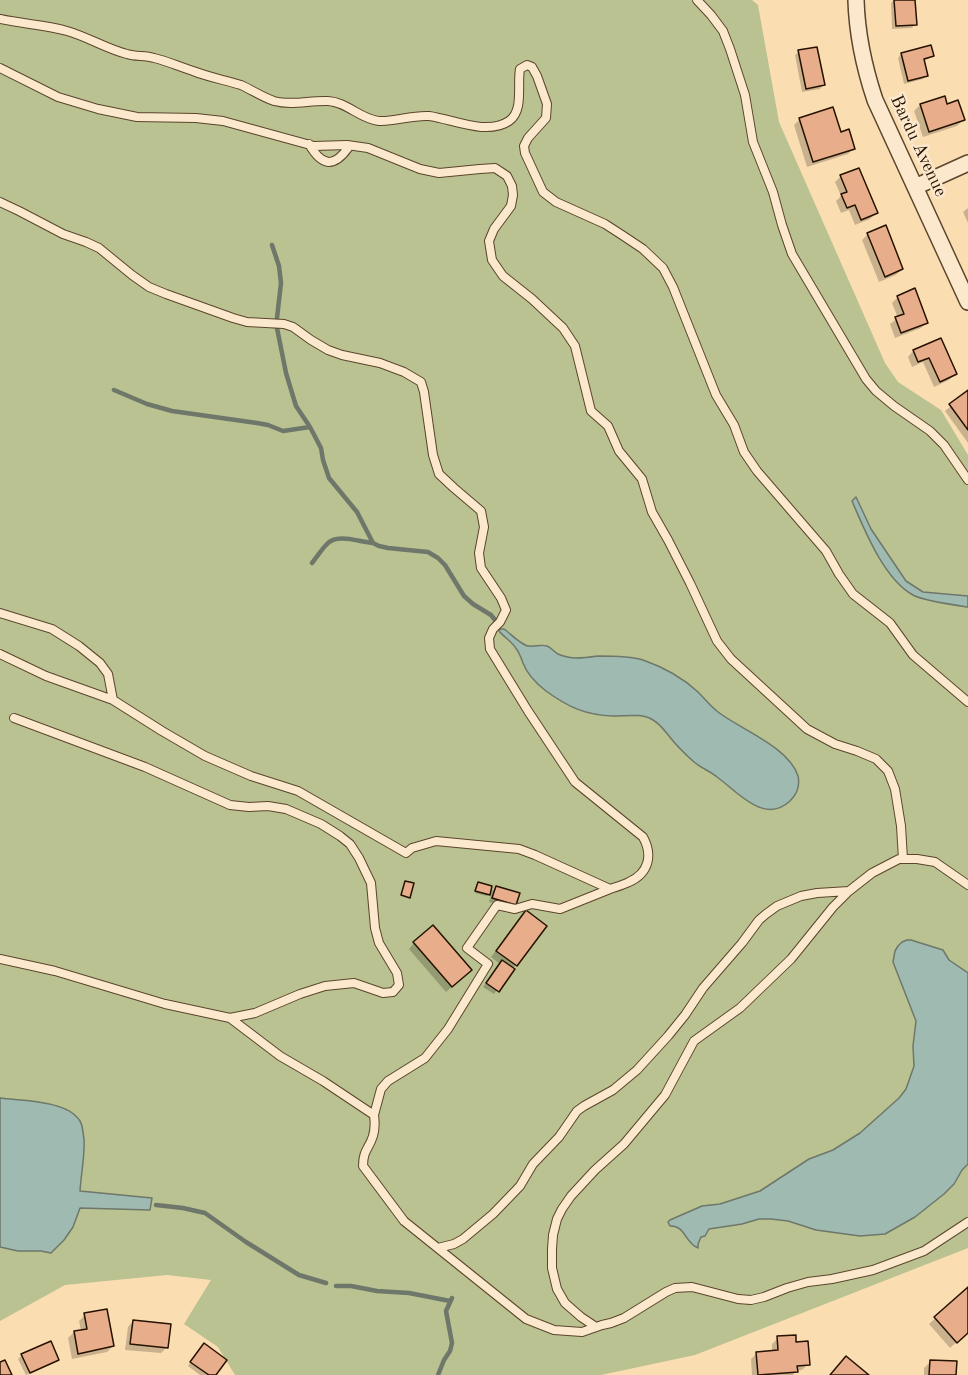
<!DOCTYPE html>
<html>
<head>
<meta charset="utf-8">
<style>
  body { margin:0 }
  canvas { display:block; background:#fbddb2 }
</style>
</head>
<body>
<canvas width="968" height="1375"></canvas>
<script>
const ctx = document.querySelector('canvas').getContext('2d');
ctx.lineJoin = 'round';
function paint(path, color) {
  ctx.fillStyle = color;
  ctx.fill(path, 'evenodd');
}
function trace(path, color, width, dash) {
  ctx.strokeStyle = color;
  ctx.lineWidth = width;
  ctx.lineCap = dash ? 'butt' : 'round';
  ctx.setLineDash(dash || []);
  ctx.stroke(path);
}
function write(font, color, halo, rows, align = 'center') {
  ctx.font = font + ' "Old Standard TT",serif';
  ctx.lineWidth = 5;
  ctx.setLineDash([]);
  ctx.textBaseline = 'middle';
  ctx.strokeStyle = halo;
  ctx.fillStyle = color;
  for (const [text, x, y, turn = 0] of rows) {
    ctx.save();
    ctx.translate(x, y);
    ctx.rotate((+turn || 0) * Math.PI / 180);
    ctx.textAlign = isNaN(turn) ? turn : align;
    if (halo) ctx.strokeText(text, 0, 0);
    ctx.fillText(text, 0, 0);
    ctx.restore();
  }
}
const green = new Path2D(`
  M0 0H752L758 5 779 122 885 363 898 382 941 410 968 455V1248L695 1355 601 1375H235L218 1347 184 1324 211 1280 167 1275 65 1285 0 1321Z`);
const water = new Path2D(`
  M856 497 871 529 906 581 923 592 968 596V607C954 605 924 601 913 595 884 579 865 531 852 501Z
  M500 629H504C510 633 522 646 529 646 535 647 541 644 547 646 552 648 554 652 558 654 562 656 571 658 576 658 583 658 591 657 598 656 612 656 630 656 643 660 663 667 683 678 698 692 705 699 710 706 718 712 740 729 789 747 798 776 800 785 797 794 790 801 764 825 738 792 717 777 710 771 701 768 694 762 685 754 676 745 669 736 664 730 660 724 653 720 642 713 626 716 613 716 585 715 568 707 546 691 537 684 527 674 523 663 521 657 519 652 515 647 511 641 504 637 499 631Z
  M907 940H911L943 950 949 960 968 973V1164L962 1170 954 1184 944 1194 915 1217 885 1234 860 1236 816 1230 788 1221 771 1219H759L742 1224 709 1229 705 1236 701 1237 698 1244V1248C685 1243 685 1225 670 1226L668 1222 670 1220 702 1206 720 1204 760 1191 809 1159 833 1150 860 1133 899 1098 906 1089 914 1066 913 1046 916 1021 893 962 895 951 898 946 902 942Z
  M0 1098C22 1101 67 1100 80 1121 83 1126 83 1134 84 1139 85 1156 81 1174 80 1191L152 1198 150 1210 80 1208 73 1227 64 1240 51 1253 41 1251H18L0 1247Z`);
const shadow = new Path2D(`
  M894 0H914L915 24 912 28 892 29 891 3Z
  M799 52 823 85 820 89 802 92 795 55Z
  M901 54 932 55 928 59 923 61 927 75 923 79 904 84 898 58Z
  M944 98 946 106 963 120 957 126 923 137 914 111 920 105Z
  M800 119 840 134 854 148 848 154 807 167 794 125Z
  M841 176 876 213 870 219 855 225 849 210 841 213 836 201 841 196 835 182Z
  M968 208V223L963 212Z
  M868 234 902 269 896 275 879 282 862 240Z
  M898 297 927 322 921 328 895 338 890 324 898 318 892 303Z
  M940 340 955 374 949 380 934 387 923 362 912 367 908 357 913 351Z
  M968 392V443L945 411Z
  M478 883 489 894 487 896 475 893Z
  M496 888 515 904 511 908 489 902 492 891Z
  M520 918 544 926 494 994 483 987 500 964 491 957Z
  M414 943 465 975 446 992 409 949Z
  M968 1289V1332L950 1348 929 1324Z
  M85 1315 113 1346 107 1352 72 1359 68 1338 74 1332 81 1331 79 1321Z
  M133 1321 167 1347 161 1353 125 1350 128 1327Z
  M778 1338 795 1344 808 1364 802 1370 796 1371 793 1375H752L751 1359 757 1353 772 1352V1344Z
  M200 1349 214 1375H200L188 1366Z
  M22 1355 58 1359 54 1363 26 1375 18 1359Z
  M930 1362 955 1375H924V1368Z`);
const stream = new Path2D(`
  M272 245 279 266 281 283 277 318
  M277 328 286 373 296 406 310 427 321 448 323 460 329 478 357 512 373 543 379 546 388 548 428 552 438 558 445 565 464 596 473 604 491 615 495 620
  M114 390 147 404 172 411 257 423 268 425 283 431 310 427
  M312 563C317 557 321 550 327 544 337 533 359 542 373 543
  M156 1205 183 1208 205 1213 246 1242 299 1275 326 1283
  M336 1286H351L377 1291 409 1293 450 1301
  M438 1375 444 1360 450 1351 452 1343 446 1311 452 1298`);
const building = new Path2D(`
  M894 0H915L917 25 896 26Z
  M931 45 934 56 924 59 928 76 908 81 901 53Z
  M817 47 825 85 806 89 798 50Z
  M945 96 947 104 958 100 965 120 929 132 920 104Z
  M833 107 841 132 849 129 855 149 813 162 799 118Z
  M859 168 878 213 861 220 855 205 847 208 841 194 847 192 840 175Z
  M886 225 903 269 885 277 867 233Z
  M915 288 928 323 901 333 895 317 904 314 897 296Z
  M941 338 957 374 940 382 929 358 918 362 913 350Z
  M968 390V430L949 404Z
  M405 881 414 883 410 898 401 895Z
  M478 882 492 886 490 895 475 891Z
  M496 886 520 893 516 905 492 898Z
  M526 910 547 926 517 966 496 951Z
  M433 925 472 970 452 987 413 942Z
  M502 960 515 969 499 992 486 983Z
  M968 1287V1333L957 1343 934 1317Z
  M107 1309 114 1346 78 1354 74 1331 87 1329 84 1313Z
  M133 1320 171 1324 168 1348 130 1344Z
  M796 1335V1342L808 1341 810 1365 797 1366 798 1372 758 1375 756 1352 778 1350 777 1336Z
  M51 1341 59 1360 30 1373 21 1354Z
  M204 1343 227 1360 216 1375H209L190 1362Z
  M846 1356 869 1375H830Z
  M5 1360 12 1375H0V1362Z
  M930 1360 957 1361 956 1375H929Z`);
const service = new Path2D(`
  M697 0 711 15 723 31 730 49 745 95 753 142 773 192 782 225 792 254 866 379 876 391 894 406 930 431 944 445 968 480
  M0 19C22 24 46 25 67 31 88 37 107 49 127 54 136 57 145 55 154 58 167 61 180 67 193 71 208 77 225 80 241 85 252 90 262 97 274 101 292 106 310 100 328 101 347 102 360 119 379 121 394 122 411 115 429 116 452 119 487 136 509 121 524 111 517 85 520 69L527 65 532 67 537 76 547 104 546 118 528 138 524 146 525 153 543 192 556 202 605 224 622 235 643 249 663 268 673 287 716 395 734 425 744 452 757 471 826 551 839 574 853 594 890 623 913 655 968 702
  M0 68 58 97 98 109 137 117 196 118 223 121 314 146 347 145 368 148 420 169 439 173 480 169 495 168 507 176 512 186 513 195 511 206 494 229 489 241 492 260 503 276 532 299 563 328 575 346 591 411 608 426 619 451 642 479 652 512 668 540 690 583 717 641 731 659 807 729 835 744 857 751 876 759 888 771 895 789 901 826 903 859
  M309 144C321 165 333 169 348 148L347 145
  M0 202 19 211 63 234 86 242 99 248 132 275 149 287 166 294 233 318 247 322 284 324 293 327 311 340 328 350 342 355 380 363 404 372 421 382 424 392 433 455 439 474 454 488 481 511 484 527 479 553 481 568 501 598 506 610 500 622 493 629 489 638 490 649 528 711 575 782 643 837C653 855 649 873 629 882 623 885 616 887 610 889L535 855 519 849 436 841 412 848 406 853 298 791 251 776 205 756 162 731 113 700 46 676 0 654
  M0 613 52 629 79 646 100 663 108 674 113 700
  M14 718 145 767 230 805 249 807 268 806 286 809 321 824 340 836 350 844 359 858 371 883 375 928 379 943 397 973 399 985 393 992 383 993 354 983 325 986 300 994 255 1013 230 1018
  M0 959 55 971 165 1004 230 1018 280 1056 323 1081 374 1115C375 1122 375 1129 373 1136 369 1149 363 1150 363 1166L404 1221 526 1319 554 1330 582 1332 602 1325 611 1323 624 1318 666 1292 675 1288 692 1287 738 1299 751 1300 764 1297 787 1288 808 1282 832 1279 873 1270 924 1251 968 1222
  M374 1115 381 1089 388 1081 425 1058 448 1029 488 964 467 948 497 905 515 909 532 904 560 909 610 889
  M438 1248 454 1244 463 1239 493 1214 520 1186 533 1164 559 1137 577 1111 584 1106 613 1090 637 1070 668 1036 685 1015 703 988 742 943 759 920 766 914 777 906 801 896 817 893 849 891
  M596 1327 581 1317 565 1303 557 1289 552 1268V1249L553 1235 557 1219 562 1209 571 1196 595 1170 624 1144 665 1095 694 1041 740 1008 791 959 833 907 849 891 872 873 899 859H917L935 862 968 885`);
const minor = new Path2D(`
  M856 0C857 35 864 67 875 100L968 302
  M915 187 968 163`);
const streetNames = [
  ["Bardu Avenue",918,146,65]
];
paint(green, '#b9c290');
paint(water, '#9fbbb1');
trace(water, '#6e776a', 1.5);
paint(shadow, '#0003');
trace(stream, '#6e776a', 4.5);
paint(building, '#e8ae8b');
trace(building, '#251200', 1.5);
trace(service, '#5a452c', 10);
trace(minor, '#5a452c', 18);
trace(service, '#fce9cd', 8);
trace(minor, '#fce9cd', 15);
write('18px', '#251200', '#fce9cd', streetNames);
</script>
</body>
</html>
